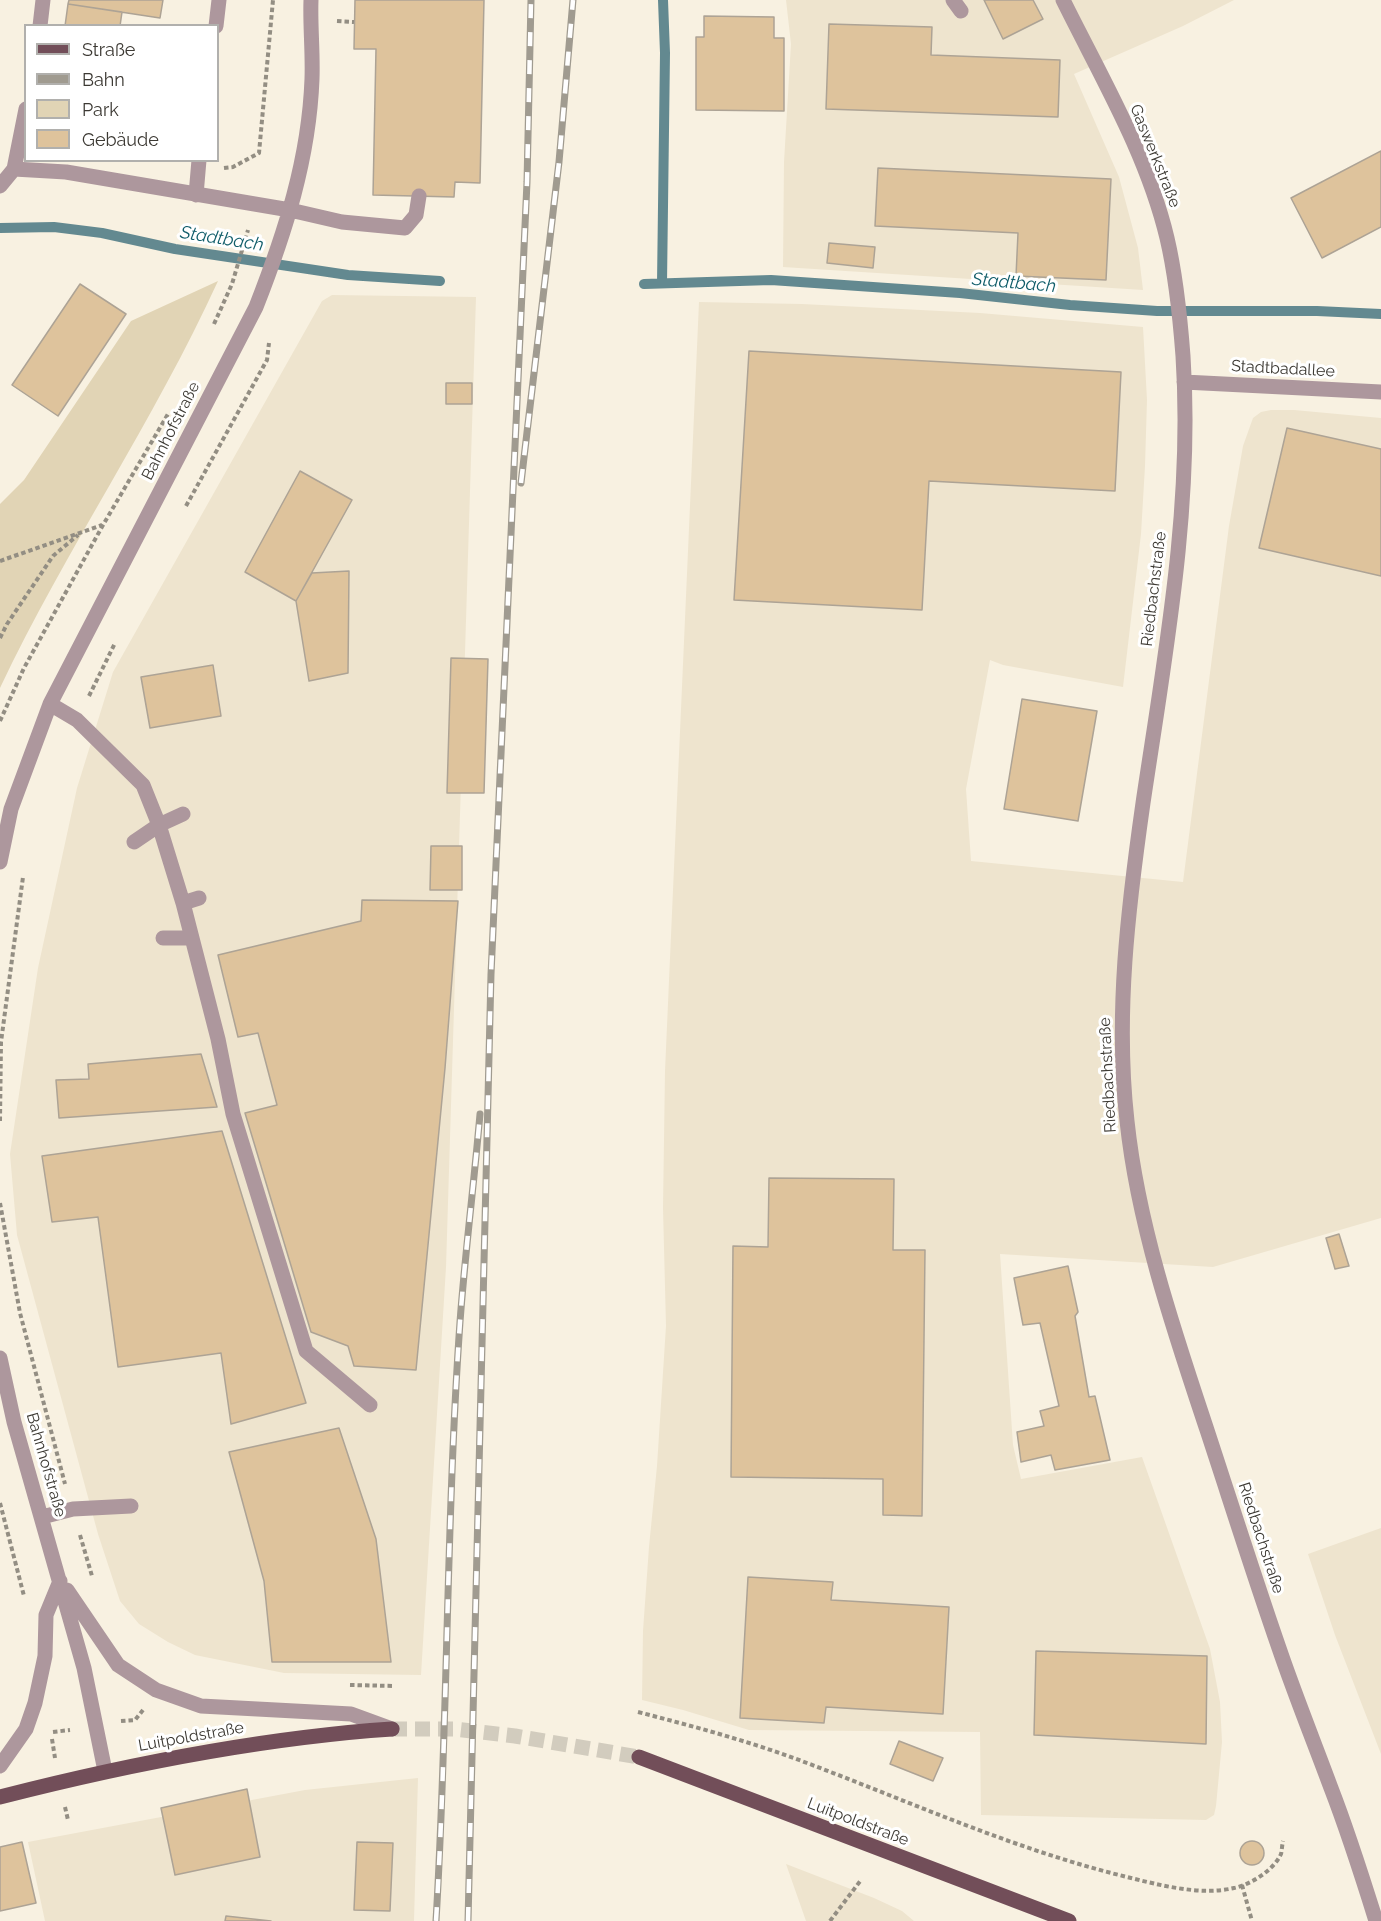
<!DOCTYPE html>
<html>
<head>
<meta charset="utf-8">
<style>
  body { margin:0 }
  #map { position:relative; width:1381px; height:1921px; overflow:hidden; background:#f8f1e1; font-family:Raleway,sans-serif }
  canvas { display:block }
  .legend { position:absolute; left:24px; top:24px; width:195px; height:138px; box-sizing:border-box; background:#fff; border:2px solid #b1b0ad; margin:0; padding:8px 10px; list-style:none; font-size:18px; color:#3c3933 }
  .legend li { display:flex; align-items:center; gap:12px; height:30px }
  .legend b { width:30px; border:2px solid #b1b0ad }
</style>
</head>
<body>
<div id="map">
<canvas width="1381" height="1921"></canvas>
<ul class="legend">
<li><b style="height:8px;background:#724e59"></b>Straße</li>
<li><b style="height:8px;background:#a09b90"></b>Bahn</li>
<li><b style="height:16px;background:#e1d4b5"></b>Park</li>
<li><b style="height:16px;background:#dec39c"></b>Gebäude</li>
</ul>
</div>
<script>
const ctx = document.querySelector('canvas').getContext('2d');
ctx.lineJoin = 'round';
function paint(path, color) {
  ctx.fillStyle = color;
  ctx.fill(path, 'evenodd');
}
function trace(path, color, width, dash) {
  ctx.strokeStyle = color;
  ctx.lineWidth = width;
  ctx.lineCap = dash ? 'butt' : 'round';
  ctx.setLineDash(dash || []);
  ctx.stroke(path);
}
function write(font, color, halo, rows, align = 'center') {
  ctx.font = font + ' Raleway,sans-serif';
  ctx.lineWidth = 6;
  ctx.setLineDash([]);
  ctx.textBaseline = 'middle';
  ctx.strokeStyle = halo;
  ctx.fillStyle = color;
  for (const [text, x, y, turn = 0] of rows) {
    ctx.save();
    ctx.translate(x, y);
    ctx.rotate((+turn || 0) * Math.PI / 180);
    ctx.textAlign = isNaN(turn) ? turn : align;
    if (halo) ctx.strokeText(text, 0, 0);
    ctx.fillText(text, 0, 0);
    ctx.restore();
  }
}
const built = new Path2D(`
  M786 0H1234L1183 26 1074 74 1119 177 1138 248 1143 290 783 267 784 162 791 44Z
  M332 295 476 297 446 1267 421 1675 284 1673 195 1655 168 1642 139 1624 120 1601 98 1534 17 1235 10 1154 38 968 77 788 113 672 322 301Z
  M699 302 802 304 980 313 1143 327 1147 400 1145 466 1141 534 1123 687 1003 665 990 660 966 789 971 861 1183 882 1229 526 1243 446 1253 418 1261 412 1271 410H1294L1381 418V1218L1213 1267 1000 1254 1013 1445 1021 1479 1142 1457 1210 1649 1220 1702 1222 1742 1216 1806 1214 1815 1206 1820 981 1815 980 1732 749 1730 683 1710 642 1700 643 1631 649 1547 657 1466 666 1326 663 1208 665 1071Z
  M1381 1528V1754L1335 1635 1308 1554Z
  M418 1778 414 1921H45L28 1842 305 1790Z
  M786 1864 874 1898 902 1911 914 1921H806Z`);
const green = new Path2D(`
  M218 281C154 421 66 549 0 688V504L24 480 131 321Z`);
const stream = new Path2D(`
  M0 228 54 227 102 233 175 249 348 275 440 281
  M662 283 665 53 663 0
  M644 284 771 280 960 293 1070 305 1157 311H1317L1381 314`);
const building = new Path2D(`
  M69 0H163L160 18 68 4Z
  M355 0H484L480 183 455 182 454 197 373 195 376 49H354Z
  M984 0H1033L1043 19 1003 39Z
  M68 4 122 12 120 26H65Z
  M704 16 774 17V38H784V111L696 110V37H704Z
  M829 24 932 27 931 55 1060 60 1058 117 826 109Z
  M1381 151V227L1322 258 1291 198Z
  M878 168 1111 179 1106 280 1016 276 1018 233 875 226Z
  M829 243 875 247 873 268 827 263Z
  M80 284 126 314 58 416 12 385Z
  M749 351 1121 372 1115 491 929 481 922 610 734 600Z
  M446 383H472V404H446Z
  M1287 428 1381 449V576L1259 548Z
  M300 471 352 500 296 601 245 572Z
  M349 571 348 673 309 681 296 601 312 573Z
  M451 658 488 659 484 793H447Z
  M213 665 221 716 150 728 141 677Z
  M1022 699 1097 711 1078 821 1004 809Z
  M431 846H462V890H430Z
  M362 900 458 901 445 1068 416 1370 354 1366 348 1346 311 1332 245 1113 277 1105 258 1033 238 1037 218 955 361 921Z
  M201 1054 217 1107 59 1118 56 1080 89 1079 88 1064Z
  M222 1131 306 1403 231 1424 221 1353 118 1367 98 1217 52 1222 42 1156Z
  M769 1178 894 1179 893 1250H925L922 1516 883 1515V1479L731 1477 733 1246 768 1247Z
  M1339 1234 1349 1266 1335 1269 1326 1238Z
  M1068 1266 1078 1312 1075 1316 1089 1397 1095 1396 1110 1460 1055 1470 1051 1455 1021 1462 1017 1432 1044 1426 1040 1411 1059 1406 1040 1323 1023 1325 1014 1278Z
  M339 1428 376 1539 391 1662H272L264 1581 229 1452Z
  M748 1577 833 1582 831 1600 949 1607 943 1714 826 1707 824 1723 740 1718Z
  M1036 1651 1207 1656 1206 1744 1034 1735Z
  M899 1741 943 1758 933 1781 890 1764Z
  M247 1789 260 1857 175 1875 161 1808Z
  M1240 1853a12 12 0 1 1 24 0a12 12 0 1 1-24 0Z
  M22 1842 36 1903 0 1911V1847Z
  M357 1842 393 1843 390 1911 354 1910Z
  M226 1916 271 1921H225Z`);
const majorTunnel = new Path2D(`
  M392 1729H454L515 1736 639 1757`);
const path = new Path2D(`
  M337 21 354 22
  M224 168 233 167 259 153 273 0
  M214 324 232 284 248 230
  M186 506 267 360 269 343
  M0 561 102 525
  M0 638 7 624 53 556 78 535
  M89 696 115 643
  M0 721 24 668 103 525 168 414
  M0 1121 1 1042 23 877
  M0 1203 20 1313 65 1484
  M0 1503 24 1596
  M80 1535 92 1576
  M350 1685 394 1686
  M638 1712C696 1727 752 1742 807 1763 913 1803 1016 1850 1127 1877 1159 1885 1201 1896 1234 1888 1250 1885 1274 1870 1281 1854 1282 1850 1282 1845 1283 1841
  M121 1721 135 1720 143 1710
  M53 1732 70 1730
  M52 1739 55 1758
  M65 1807 68 1820
  M1242 1885 1252 1921
  M830 1921 861 1880`);
const minor = new Path2D(`
  M953 0 961 11
  M1063 0C1101 77 1147 154 1167 238 1176 276 1180 316 1183 356 1193 506 1165 655 1143 803 1128 908 1115 1015 1127 1121 1138 1225 1174 1331 1207 1430 1231 1503 1254 1576 1279 1648 1295 1695 1314 1742 1331 1788 1348 1832 1362 1876 1376 1921
  M40 26 43 0
  M216 26 219 0
  M14 169 66 172 290 210 342 222 405 228 416 215 419 196
  M0 186 14 169 26 109
  M196 195 199 160
  M1184 382 1381 392
  M50 704 77 720 143 785 159 825 183 903 218 1039 233 1114 306 1351 370 1405
  M134 842 159 825 183 814
  M0 862 11 809 50 704 256 307C285 233 309 159 312 79 313 52 310 26 311 0
  M183 903 199 898
  M163 938H192
  M0 1358 14 1422 84 1668 105 1771
  M42 1517 73 1509 131 1506
  M67 1590 118 1665 156 1690 201 1706 351 1714 392 1729
  M0 1766 26 1729 35 1703 45 1656 46 1615 60 1581`);
const major = new Path2D(`
  M639 1757 1069 1921
  M0 1797C129 1764 259 1738 392 1729`);
const rail = new Path2D(`
  M521 483 559 162 573 0
  M436 1921C448 1722 446 1521 460 1322 465 1253 474 1184 480 1114
  M468 1921 491 974 527 182 531 0`);
const streetNames = [
  ["Gaswerkstraße",1155,156,68],
  ["Stadtbadallee",1283,369,3],
  ["Bahnhofstraße",171,431,-63],
  ["Riedbachstraße",1154,589,-83],
  ["Riedbachstraße",1108,1075,-93],
  ["Bahnhofstraße",46,1465,74],
  ["Riedbachstraße",1261,1538,72],
  ["Luitpoldstraße",191,1737,-10],
  ["Luitpoldstraße",858,1822,21]
];
const waterNames = [
  ["Stadtbach",222,239,9],
  ["Stadtbach",1014,283,5]
];
paint(built, '#eee4ce');
paint(green, '#e1d4b5');
trace(stream, '#638990', 10);
paint(building, '#dec39c');
trace(building, '#ada395', 1.5);
trace(majorTunnel, '#d2ccbe', 15, [15, 8]);
trace(path, '#938e83', 4, [4.5, 3]);
trace(minor, '#ad979d', 15);
trace(major, '#724e59', 15);
trace(rail, '#a09b90', 7);
trace(rail, '#fff', 4.5, [14]);
write('16px', '#3c3933', '#fff', streetNames);
write('italic 18px', '#105d6a', '#fff', waterNames);
</script>
</body>
</html>
